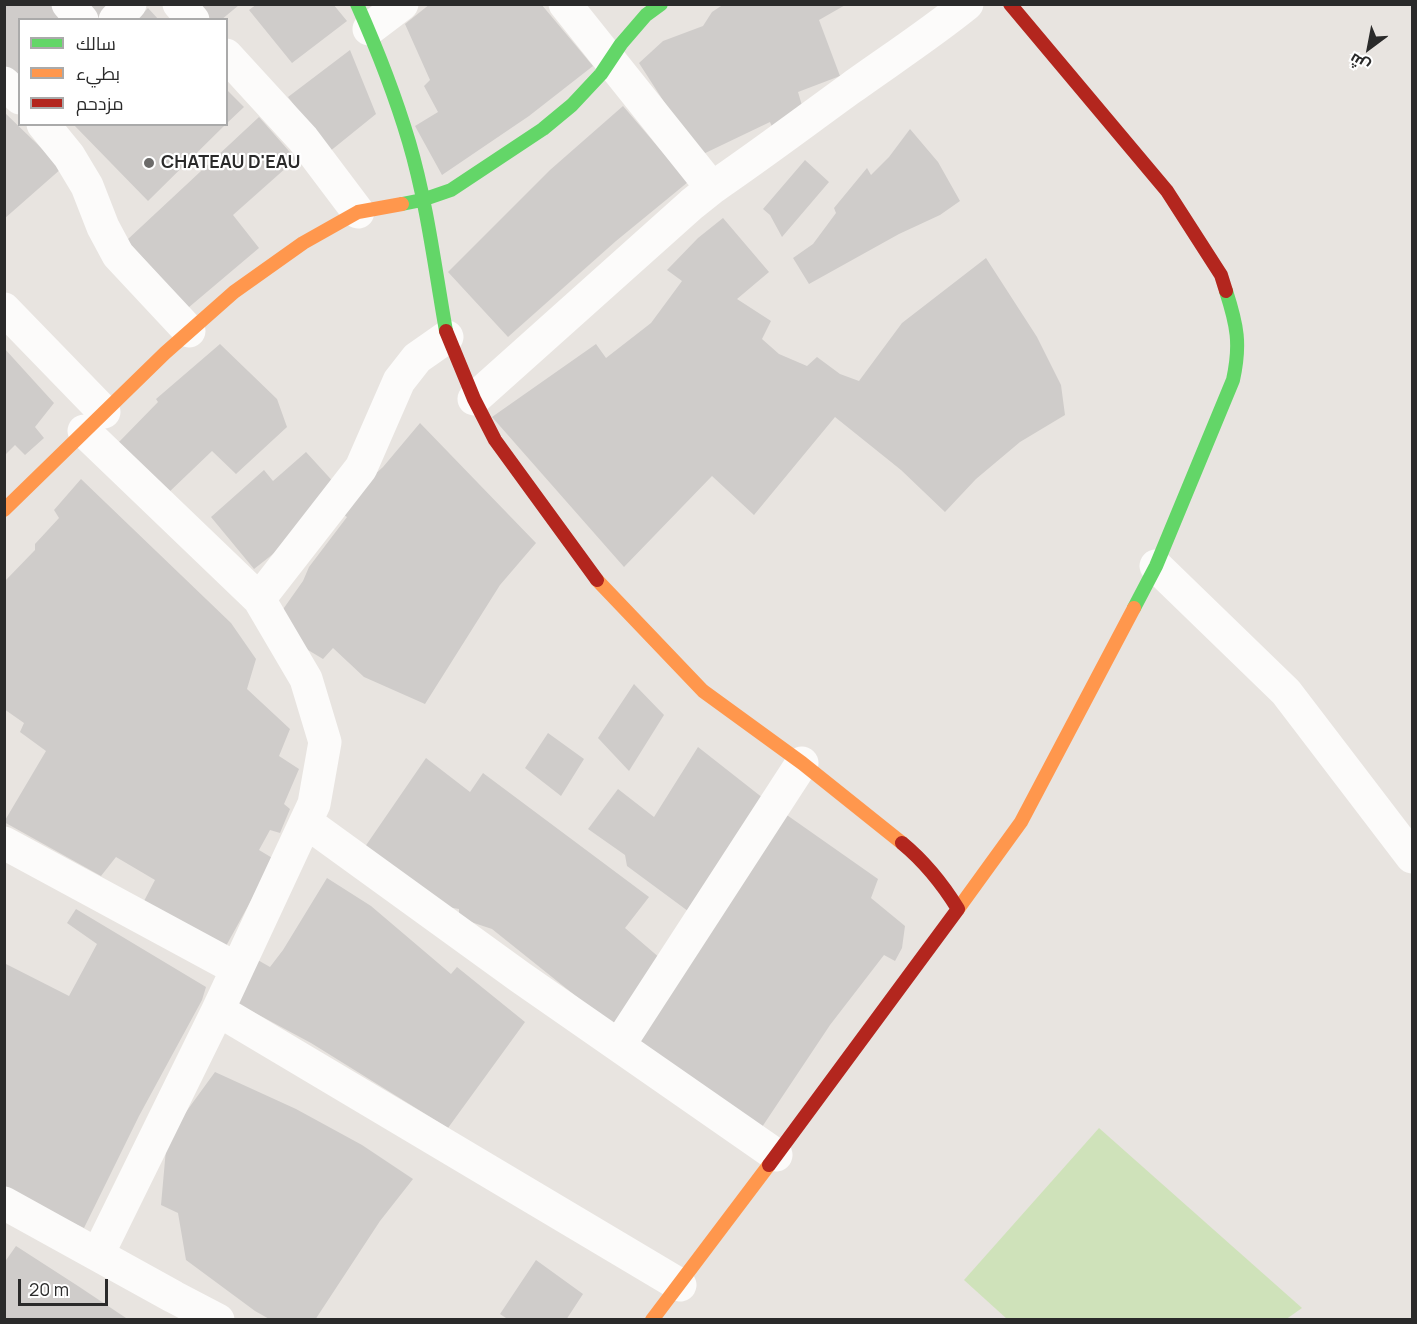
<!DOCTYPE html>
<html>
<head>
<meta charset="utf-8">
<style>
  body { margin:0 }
  #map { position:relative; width:1417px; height:1324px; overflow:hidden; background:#e8e4e0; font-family:Manrope,Cairo,sans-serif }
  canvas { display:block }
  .frame { position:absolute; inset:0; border:6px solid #2a2a2a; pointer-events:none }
  .legend { position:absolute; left:18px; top:18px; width:210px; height:108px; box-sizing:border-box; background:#fff; border:2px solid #aaa; margin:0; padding:8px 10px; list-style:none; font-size:18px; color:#2a2a2a }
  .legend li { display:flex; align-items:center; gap:12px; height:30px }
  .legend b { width:30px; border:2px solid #aaa }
  .north { position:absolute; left:1339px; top:18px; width:60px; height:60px; -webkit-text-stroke:4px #fff; paint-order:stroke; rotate:212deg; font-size:16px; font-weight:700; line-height:24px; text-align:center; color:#2a2a2a }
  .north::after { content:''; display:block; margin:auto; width:21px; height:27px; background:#2a2a2a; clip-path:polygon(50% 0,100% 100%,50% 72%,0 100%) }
  .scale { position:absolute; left:18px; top:1279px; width:90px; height:27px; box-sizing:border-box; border:3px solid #2a2a2a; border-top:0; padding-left:8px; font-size:18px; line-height:21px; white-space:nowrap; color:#2a2a2a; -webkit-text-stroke:4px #fff; paint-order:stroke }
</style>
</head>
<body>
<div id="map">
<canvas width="1417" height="1324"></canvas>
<div class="frame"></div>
<ul class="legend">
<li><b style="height:8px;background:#63d668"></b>سالك</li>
<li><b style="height:8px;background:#ff974d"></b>بطيء</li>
<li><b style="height:8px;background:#b3261e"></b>مزدحم</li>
</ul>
<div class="north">ش</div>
<div class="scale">20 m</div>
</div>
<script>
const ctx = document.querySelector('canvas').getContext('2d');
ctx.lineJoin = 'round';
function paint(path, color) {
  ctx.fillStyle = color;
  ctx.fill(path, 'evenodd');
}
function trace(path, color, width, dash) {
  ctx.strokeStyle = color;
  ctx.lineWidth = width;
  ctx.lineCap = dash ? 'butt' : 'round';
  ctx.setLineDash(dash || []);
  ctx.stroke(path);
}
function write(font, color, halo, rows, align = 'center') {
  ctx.font = font + ' Manrope,sans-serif';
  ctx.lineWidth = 4.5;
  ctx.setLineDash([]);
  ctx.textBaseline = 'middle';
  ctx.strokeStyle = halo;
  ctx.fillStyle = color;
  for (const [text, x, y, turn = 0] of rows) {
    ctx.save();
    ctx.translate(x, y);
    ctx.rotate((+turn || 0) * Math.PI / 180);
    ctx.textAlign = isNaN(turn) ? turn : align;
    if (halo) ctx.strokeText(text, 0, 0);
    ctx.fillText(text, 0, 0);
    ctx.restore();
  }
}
const green = new Path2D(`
  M1099 1128 1302 1308 1285 1320 1007 1319 964 1280Z`);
const building = new Path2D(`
  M4 4H51L65 20H20V85L4 69Z
  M84 4H116L100 20H98Z
  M257 4H333L347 21 292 63 249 10Z
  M430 4H541L593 66 529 116 442 175 415 126 438 112 424 86 430 80 405 24Z
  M724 4H847L819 20 840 76 798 92 806 119 773 129 770 122 699 156 639 63 663 41 703 26 712 12Z
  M197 5H239L221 20H210Z
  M148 8 159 20H136Z
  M350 50 376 114 329 152 288 97Z
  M226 89 244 107 226 124Z
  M623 106 688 182 616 241 508 337 448 272 550 170Z
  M4 112 62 168 4 219Z
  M259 117 296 159 233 215 259 248 188 308 127 240Z
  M73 124H226L148 201Z
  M910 129 938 162 960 201 940 215 899 234 809 284 793 258 813 244 836 213 834 208 867 168 871 175 889 157Z
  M805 160 829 182 782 237 770 215 763 209Z
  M723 218 769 272 737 299 771 321 762 339 779 354 807 366 817 357 840 374 859 381 902 323 986 258 1037 337 1061 385 1065 415 1020 442 976 479 945 512 901 470 835 417 754 515 712 476 624 567 492 417 596 344 606 358 651 323 682 281 667 270 698 238Z
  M220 344 277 399 287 427 236 474 212 451 166 495 118 443 158 402 156 399Z
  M4 348 54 403 35 427 44 438 25 455 15 445 4 456Z
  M420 423 536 543 500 585 425 704 364 677 333 648 323 659 298 644 274 622 303 581 309 567 347 517 338 511 350 497 383 467Z
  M306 452 338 487 315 521 254 569 211 517 264 470 273 481Z
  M81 479 231 623 256 659 247 689 290 729 279 756 299 769 284 804 290 809 280 833 270 830 259 850 274 859 226 946 144 901 155 880 116 857 101 876 4 822 46 751 20 732 24 723 4 709V582L35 550V544L59 518 54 510Z
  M634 684 664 715 629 771 598 738Z
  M548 733 584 759 561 796 525 768Z
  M698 747 768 802 692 914 627 866 625 855 588 829 618 789 654 817Z
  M426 758 470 792 483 773 649 897 625 928 661 959 617 1029 492 929 459 918V909L430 904 358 857Z
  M784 813 878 879 871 898 905 926 902 948 895 961 884 955 830 1025 758 1133 631 1046Z
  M327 878 371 906 451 974 457 967 525 1022 448 1128 311 1043 231 1000 256 959 270 967 283 950Z
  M76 909 206 987 202 1000 139 1116 84 1228 4 1190V963L69 996 97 944 67 923Z
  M215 1072 296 1109 362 1145 413 1179 380 1221 315 1320H271L255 1311 186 1260 178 1213 161 1205 167 1138Z
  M16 1246 78 1286 129 1320H4V1263Z
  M536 1260 583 1294 566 1320H509L500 1314Z`);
const street = new Path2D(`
  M68 4 82 20
  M179 4 193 20
  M115 20 130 4
  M369 29 402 4
  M226 55 303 139 358 212
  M4 83 20 98
  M43 124 69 156 87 186 103 227 118 255 189 331
  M712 188C759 156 804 122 851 88 890 60 930 34 967 4
  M4 309 104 412
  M474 399 692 204 712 188 565 4
  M84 431 259 599 306 679 325 742 314 804 218 1010 98 1254
  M1156 566 1286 692 1412 857
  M259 599 361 468 399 381 417 358 447 337
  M306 822 520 977 776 1155
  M4 843 237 969
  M218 1010 680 1285
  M619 1045 802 763
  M4 1203 174 1297 218 1320`);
const fast = new Path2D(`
  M357 4C377 49 395 95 409 142 427 203 435 269 446 331
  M402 204 422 200 451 190 543 129 572 105 601 74 621 44 646 15 661 4
  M1134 608 1156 566 1233 380C1241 344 1237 325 1226 291`);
const slow = new Path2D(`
  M4 510 165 353 234 292 303 243 358 212 402 204
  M597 580 703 691 802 763 902 843
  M958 909 1021 822 1134 608
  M652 1320 769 1165`);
const jam = new Path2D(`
  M1010 4 1167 191 1221 275 1226 291
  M446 331 474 399 495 440 597 580
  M769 1165 958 909C942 883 925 862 902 843`);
const markers = [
  [149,163,6,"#6c6b6a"]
];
const poiNames = [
  ["CHATEAU D'EAU",161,163]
];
paint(green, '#cfe2ba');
paint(building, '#cfccca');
trace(street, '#fcfbfa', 33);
trace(fast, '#63d668', 14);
trace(slow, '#ff974d', 14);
trace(jam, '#b3261e', 14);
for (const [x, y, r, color] of markers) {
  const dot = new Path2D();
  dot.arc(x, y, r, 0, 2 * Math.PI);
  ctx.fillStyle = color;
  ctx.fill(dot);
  trace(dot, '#fff', 2);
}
write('bold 18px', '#2a2a2a', '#fff', poiNames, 'left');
</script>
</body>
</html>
